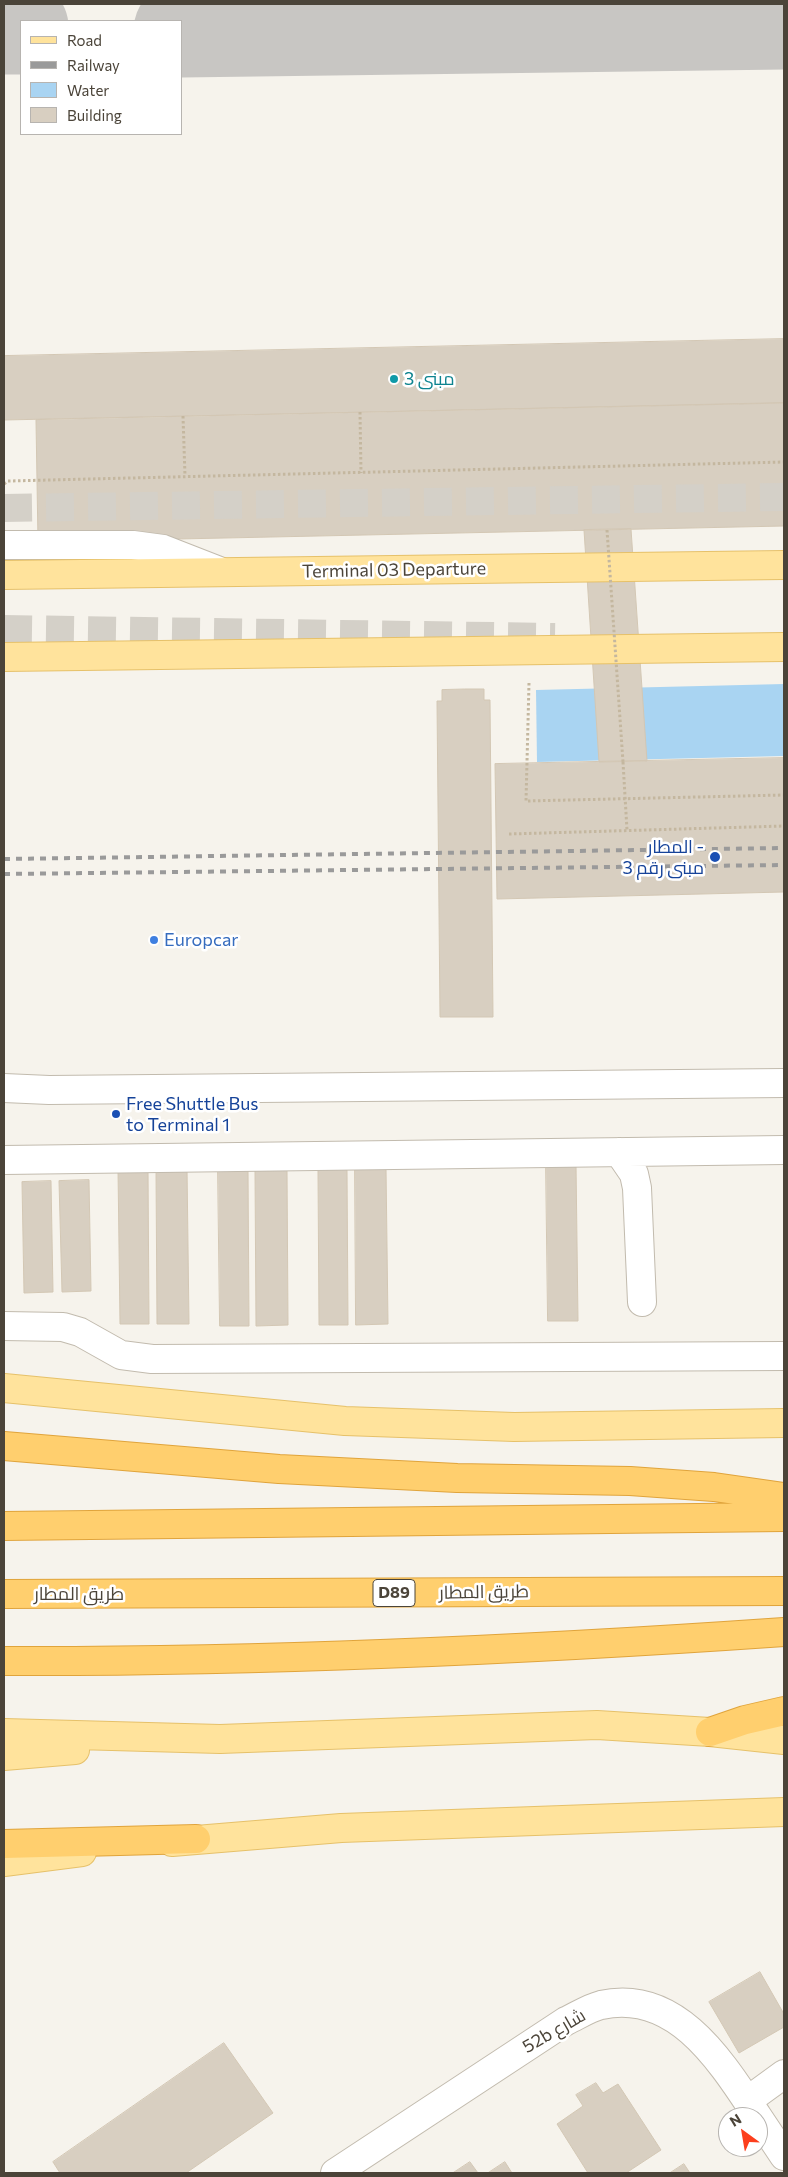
<!DOCTYPE html>
<html>
<head>
<meta charset="utf-8">
<style>
  body { margin:0 }
  #map { position:relative; width:788px; height:2177px; overflow:hidden; background:#f6f3ec; font-family:Commissioner,sans-serif }
  canvas { display:block }
  .frame { position:absolute; inset:0; border:5px solid #4b4439; pointer-events:none }
  .legend { position:absolute; left:20px; top:20px; width:162px; height:115px; box-sizing:border-box; background:#fff; border:1px solid #b7b4b0; margin:0; padding:6px 9px; list-style:none; font-size:15px; color:#4b4439 }
  .legend li { display:flex; align-items:center; gap:10px; height:25px }
  .legend b { width:25px; border:1px solid #b7b4b0 }
  .north { position:absolute; left:718px; top:2107px; width:50px; height:50px; box-sizing:border-box; background:#fff; border:1px solid #b7b4b0; border-radius:50%; rotate:328deg; font-size:14px; font-weight:700; line-height:20px; text-align:center; color:#4b4439 }
  .north::after { content:''; display:block; margin:auto; width:18px; height:22px; background:#fc3f1d; clip-path:polygon(50% 0,100% 100%,50% 72%,0 100%) }
</style>
</head>
<body>
<div id="map">
<canvas width="788" height="2177"></canvas>
<div class="frame"></div>
<ul class="legend">
<li><b style="height:6px;background:#ffe39c"></b>Road</li>
<li><b style="height:6px;background:#9a9a9a"></b>Railway</li>
<li><b style="height:14px;background:#a9d4f2"></b>Water</li>
<li><b style="height:14px;background:#d8cfc1"></b>Building</li>
</ul>
<div class="north">N</div>
</div>
<script>
const ctx = document.querySelector('canvas').getContext('2d');
ctx.lineJoin = 'round';
function paint(path, color) {
  ctx.fillStyle = color;
  ctx.fill(path, 'evenodd');
}
function trace(path, color, width, dash) {
  ctx.strokeStyle = color;
  ctx.lineWidth = width;
  ctx.lineCap = dash ? 'butt' : 'round';
  ctx.setLineDash(dash || []);
  ctx.stroke(path);
}
function write(font, color, halo, rows, align = 'center') {
  ctx.font = font + ' Commissioner,Cairo,sans-serif';
  ctx.lineWidth = 5;
  ctx.setLineDash([]);
  ctx.textBaseline = 'middle';
  ctx.strokeStyle = halo;
  ctx.fillStyle = color;
  for (const [text, x, y, turn = 0] of rows) {
    ctx.save();
    ctx.translate(x, y);
    ctx.rotate((+turn || 0) * Math.PI / 180);
    ctx.textAlign = isNaN(turn) ? turn : align;
    if (halo) ctx.strokeText(text, 0, 0);
    ctx.fillText(text, 0, 0);
    ctx.restore();
  }
}
const water = new Path2D(`
  M784 684V756L537 762 536 690Z`);
const taxiway = new Path2D(`
  M4 27H21
  M181 30 784 22`);
const building = new Path2D(`
  M784 339V403L4 420V356Z
  M784 403V526L38 542 36 420Z
  M631 529 647 761 599 762 584 530Z
  M465 689H484V700H490L493 1017H440L437 701H442V690Z
  M784 758V892L497 899 495 764Z
  M546 1164H576L578 1321H548Z
  M148 1167 149 1324H120L118 1168Z
  M187 1167 189 1324H157L156 1168Z
  M287 1168 288 1325 256 1326 255 1169Z
  M347 1168 348 1325H319L318 1169Z
  M355 1168H386L388 1324 356 1325Z
  M218 1169H248L249 1326H220Z
  M89 1180 91 1291 62 1292 59 1181Z
  M51 1181 53 1292 24 1293 22 1182Z
  M760 1972 784 2014V2027L739 2053 709 2002Z
  M224 2043 273 2113 186 2173H60L53 2162Z
  M596 2083 603 2093 618 2084 661 2150 626 2173H588L557 2124 583 2106 576 2095Z
  M470 2162 478 2173H453Z
  M505 2162 512 2173H488Z
  M684 2164 690 2173H670Z`);
const majorTunnel = new Path2D(`
  M4 508 784 497
  M4 629 555 637`);
const path = new Path2D(`
  M360 412 361 473
  M183 416 185 476
  M4 484 8 481 784 462
  M529 683 526 801 784 795
  M623 762 627 830
  M509 834 784 826`);
const minor = new Path2D(`
  M4 545H133L163 549 222 572
  M4 1088 49 1090 784 1083
  M619 1152 634 1174 637 1188 642 1302
  M4 1160 784 1150
  M4 1326 63 1327 80 1332 121 1355 152 1359 784 1356
  M747 2101 784 2074
  M758 2117 784 2156
  M335 2173 566 2021C577 2016 589 2008 601 2005 677 1988 722 2063 758 2117`);
const major = new Path2D(`
  M4 575 784 565
  M4 657 784 647
  M4 1388 345 1421 514 1427 784 1423
  M4 1733 220 1739 597 1725 710 1732 784 1740
  M4 1756 75 1750
  M172 1842 341 1828 784 1812
  M4 1862 82 1852`);
const highway = new Path2D(`
  M4 1446 279 1469 457 1478 630 1481 714 1487 784 1497
  M4 1526 784 1517
  M4 1594 784 1591
  M4 1661C264 1662 525 1650 784 1632
  M710 1732 745 1720 784 1711
  M4 1844 196 1839`);
const rail = new Path2D(`
  M4 859 784 848
  M4 874 784 865`);
const pathBridge = new Path2D(`
  M607 530 623 762`);
const markers = [
  [394,379,5,"#0f9aa8"],
  [715,857,6,"#1a4fb4"],
  [154,940,5,"#3f7fe0"],
  [116,1114,5,"#1a4fb4"]
];
const shields = [
  [394,1593,42]
];
const shieldNames = [
  ["D89",394,1593]
];
const cultureNames = [
  ["مبنى 3",404,379]
];
const streetNames = [
  ["Terminal 03 Departure",394,570,-1],
  ["طريق المطار",484,1592,-1],
  ["طريق المطار",79,1594],
  ["52b شارع",554,2031,-30]
];
const transitNames = [
  ["المطار -",704,847],
  ["مبنى رقم 3",704,868],
  ["Free Shuttle Bus",126,1104,"left"],
  ["to Terminal 1",126,1125,"left"]
];
const shopNames = [
  ["Europcar",164,940]
];
paint(water, '#a9d4f2');
trace(taxiway, '#c8c6c3', 95);
paint(building, '#d8cfc1');
trace(building, '#d3c7b4', 1);
trace(majorTunnel, '#d4d0c8', 28, [28, 14]);
trace(minor, '#c2bbae', 30);
trace(major, '#e6c16a', 30);
trace(highway, '#e0a43c', 30);
trace(path, '#c4b79f', 3, [2.5, 2.5]);
trace(minor, '#fff', 28);
trace(major, '#ffe39c', 28);
trace(highway, '#ffcf6e', 28);
trace(rail, '#9a9a9a', 4, [6, 6]);
trace(pathBridge, '#c4b79f', 3, [2.5, 2.5]);
for (const [x, y, r, color] of markers) {
  const dot = new Path2D();
  dot.arc(x, y, r, 0, 2 * Math.PI);
  ctx.fillStyle = color;
  ctx.fill(dot);
  trace(dot, '#fff', 2);
}
for (const [x, y, w] of shields) {
  const box = new Path2D();
  box.roundRect(x - w / 2, y - 13.5, w, 27, 4);
  ctx.fillStyle = '#fff';
  ctx.fill(box);
  trace(box, '#4b4439', 1);
}
write('bold 16px', '#4b4439', null, shieldNames);
write('18px', '#0d838f', '#fff', cultureNames, 'left');
write('18px', '#4b4439', '#fff', streetNames);
write('18px', '#164399', '#fff', transitNames, 'right');
write('18px', '#366cbe', '#fff', shopNames, 'left');
</script>
</body>
</html>
